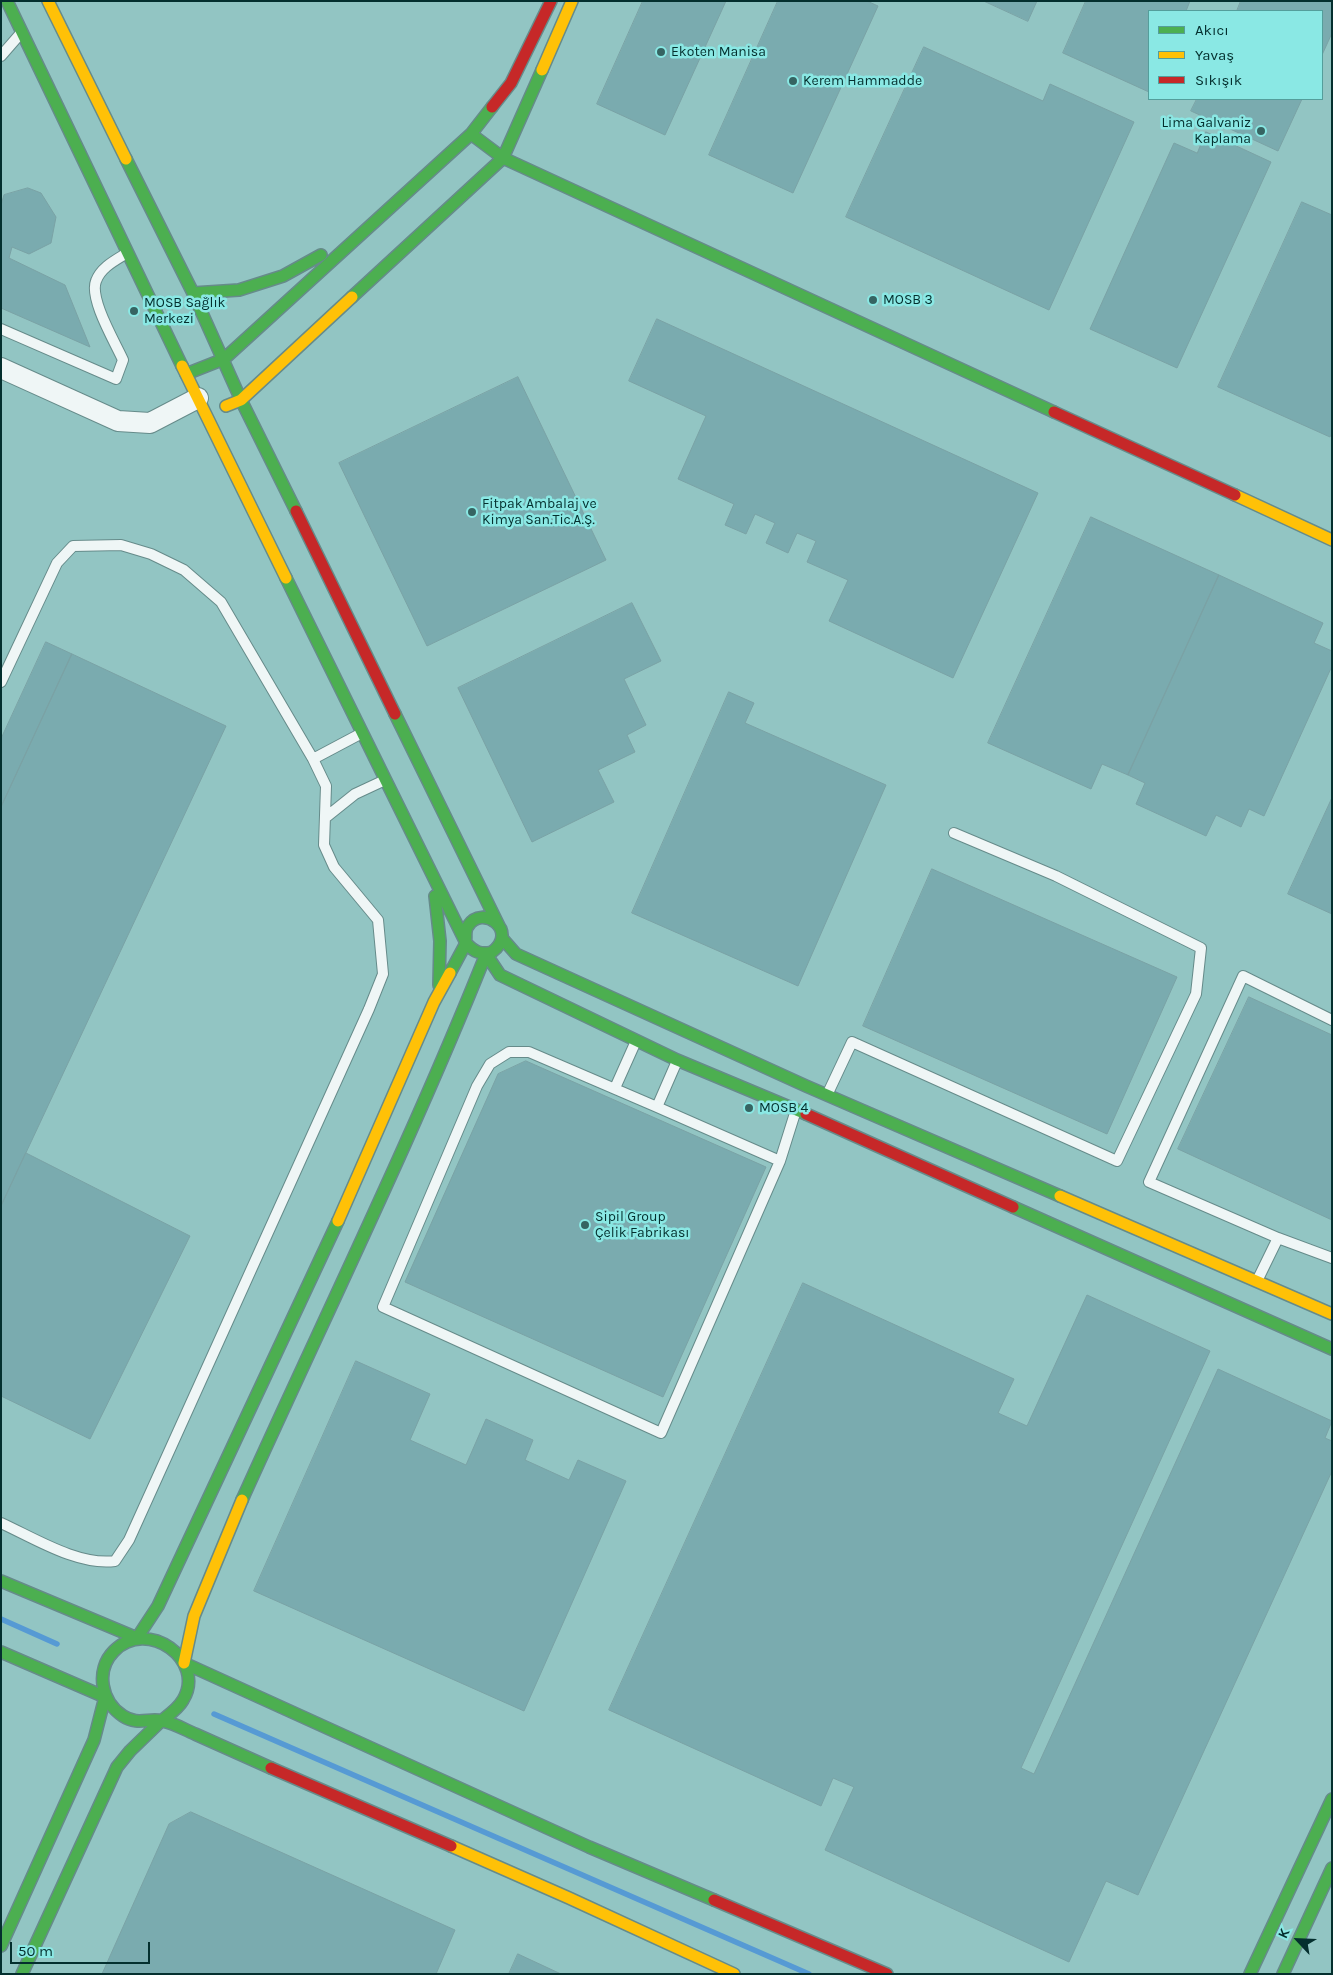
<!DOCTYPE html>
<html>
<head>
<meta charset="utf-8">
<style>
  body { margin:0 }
  #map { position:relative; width:1333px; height:1975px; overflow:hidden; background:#92c5c3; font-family:Karla,sans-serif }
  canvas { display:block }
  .frame { position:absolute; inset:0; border:2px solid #042f2e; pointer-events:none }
  .legend { position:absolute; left:1148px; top:10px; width:175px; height:90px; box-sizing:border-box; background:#8ae8e4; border:1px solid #549e9b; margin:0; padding:6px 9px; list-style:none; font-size:15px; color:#042f2e }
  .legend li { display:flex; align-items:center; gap:10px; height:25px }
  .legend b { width:25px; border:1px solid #549e9b }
  .north { position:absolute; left:1273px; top:1915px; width:50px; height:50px; -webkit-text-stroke:4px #8ae8e4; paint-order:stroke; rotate:295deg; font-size:14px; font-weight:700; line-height:20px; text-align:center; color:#042f2e }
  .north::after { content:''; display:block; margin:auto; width:18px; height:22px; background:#042f2e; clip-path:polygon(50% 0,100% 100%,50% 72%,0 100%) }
  .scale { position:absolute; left:10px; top:1942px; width:140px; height:22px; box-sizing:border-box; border:2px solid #042f2e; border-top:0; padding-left:6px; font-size:15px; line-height:18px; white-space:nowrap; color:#042f2e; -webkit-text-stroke:4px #8ae8e4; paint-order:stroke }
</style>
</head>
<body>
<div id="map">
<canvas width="1333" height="1975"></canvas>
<div class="frame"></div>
<ul class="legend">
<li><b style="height:6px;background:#4caf50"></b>Akıcı</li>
<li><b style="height:6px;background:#ffc107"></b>Yavaş</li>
<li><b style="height:6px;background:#c62828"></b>Sıkışık</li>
</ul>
<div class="north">K</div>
<div class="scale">50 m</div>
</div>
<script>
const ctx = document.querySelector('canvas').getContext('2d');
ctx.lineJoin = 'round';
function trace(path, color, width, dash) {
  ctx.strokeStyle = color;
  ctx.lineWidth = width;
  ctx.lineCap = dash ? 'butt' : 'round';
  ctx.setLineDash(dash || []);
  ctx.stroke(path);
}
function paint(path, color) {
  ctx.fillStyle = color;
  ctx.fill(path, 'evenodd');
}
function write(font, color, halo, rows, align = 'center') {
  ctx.font = font + ' Karla,sans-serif';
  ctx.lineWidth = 5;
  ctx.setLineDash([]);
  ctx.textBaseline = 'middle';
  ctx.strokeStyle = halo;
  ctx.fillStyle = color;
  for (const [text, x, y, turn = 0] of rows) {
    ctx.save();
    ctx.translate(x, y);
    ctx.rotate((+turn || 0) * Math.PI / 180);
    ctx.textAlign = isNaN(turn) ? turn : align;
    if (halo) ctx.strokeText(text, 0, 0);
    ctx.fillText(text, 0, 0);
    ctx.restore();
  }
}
const stream = new Path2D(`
  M1 1619 57 1644
  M214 1714 809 1974`);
const building = new Path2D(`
  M643 1H726L665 135 597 104Z
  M778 1H867L878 6 793 193 709 155Z
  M984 1H1037L1028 21Z
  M1086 1H1190L1186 11H1149V92L1063 53Z
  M1241 1H1332V33L1322 55V11H1237Z
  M924 47 1043 101 1050 84 1134 122 1049 310 846 217Z
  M1197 99H1302L1278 151 1191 111Z
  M1206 132 1271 162 1177 368 1090 329 1174 143 1197 153Z
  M28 188 41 193 56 217 51 243 29 254 12 247 9 258 65 285 90 347 1 308V205L4 195Z
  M1302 202 1332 215V433L1330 437 1218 387Z
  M657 319 1038 493 953 678 829 621 848 580 807 562 816 541 797 533 788 553 766 543 775 523 755 514 746 534 725 525 734 504 678 479 706 416 629 381Z
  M518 377 606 560 427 646 339 463Z
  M1091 517 1219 575 1128 775 1102 764 1091 789 988 743Z
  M1219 575 1323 623 1314 643 1332 651V666L1264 816 1249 809 1241 827 1216 815 1206 836 1136 804 1145 783 1128 775Z
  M632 603 661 661 624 679 646 725 627 735 635 752 598 770 614 802 532 842 458 688Z
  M46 642 72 654 1 807V739Z
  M72 654 226 726 1 1206V807Z
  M729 692 754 703 745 723 886 785 798 986 632 913Z
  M1332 798V914L1288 894Z
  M932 869 1177 977 1107 1134 863 1026Z
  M1249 997 1332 1035V1220L1178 1149Z
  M526 1061 766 1167 663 1397 405 1282 498 1074Z
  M26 1153 190 1236 90 1439 1 1396V1206Z
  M803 1283 1014 1379 998 1413 1027 1426 1087 1295 1210 1351 1021 1768 1034 1774 1218 1369 1332 1421 1325 1438 1332 1441V1471L1138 1895 1106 1881 1069 1962 825 1850 854 1787 833 1778 821 1806 609 1710Z
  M356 1361 430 1394 410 1440 466 1465 486 1419 533 1440 525 1460 569 1480 578 1460 626 1481 524 1711 254 1591Z
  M191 1812 455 1930 436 1974H102L169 1824Z
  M518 1954 561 1974H509Z`);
const lane = new Path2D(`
  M1 56 21 33
  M1 329 116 379 123 360C115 342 89 299 96 281 101 267 116 260 127 253
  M1 682 57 563 73 546 121 545 151 554 184 570 221 602 313 759 326 786 324 845 334 867 378 920 383 974 369 1009 129 1540 115 1561C78 1566 34 1538 1 1523
  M313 759 362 733
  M325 818 355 794 385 780
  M1332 1020 1243 976 1149 1182 1278 1238 1332 1258
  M615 1088 636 1041
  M828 1093 852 1042 1117 1161 1196 994 1201 948 1056 876 954 833
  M657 1107 529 1052H509L490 1064 477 1086 383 1307 661 1433 780 1161 657 1107 677 1061
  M780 1161 796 1110
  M1257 1281 1278 1238`);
const street = new Path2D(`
  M1 368 118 421 150 423 198 398`);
const fast = new Path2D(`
  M7 1 182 366
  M471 134 503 158 1054 412
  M126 159 193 293 241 400 296 511
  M193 293 239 290 283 276 321 255
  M352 297 503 158 542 70
  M186 374 224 359 471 134 492 107
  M286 578 466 943C474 952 481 955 492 952 520 931 482 903 468 926 464 931 467 939 465 945L450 973
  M395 714 499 926
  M435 896 440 941 439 985
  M502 938 516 954 806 1086 1060 1196
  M486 954 500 975 677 1060 806 1114
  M1013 1207 1332 1349
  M242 1500C324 1318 412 1139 486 954
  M1 1581 137 1638
  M137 1638 158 1606 338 1221
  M1 1652 105 1697
  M184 1663 589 1847 714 1900
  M1 1946 94 1740 105 1697
  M22 1974 117 1767 130 1751 161 1721C169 1715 178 1709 183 1700 207 1660 147 1617 114 1651 95 1670 101 1702 123 1716 138 1726 150 1717 163 1721 174 1723 185 1730 195 1734 220 1745 246 1757 271 1768
  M1250 1974 1332 1799
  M1283 1974 1332 1868`);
const slow = new Path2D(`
  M48 1 126 159
  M542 70 572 1
  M182 366 286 578
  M226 406 241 400 352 297
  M1235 495 1332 540
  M1060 1196 1332 1314
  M338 1221 434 1002 450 973
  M184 1663 194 1616 242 1500
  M451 1846 569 1898 734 1974`);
const jam = new Path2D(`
  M492 107 511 83 551 1
  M1054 412 1235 495
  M296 511 395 714
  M806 1114 1013 1207
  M271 1768 451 1846
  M714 1900 887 1974`);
const markers = [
  [661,52,5,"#366462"],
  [793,81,5,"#366462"],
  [1261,131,5,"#366462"],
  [873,300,5,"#366462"],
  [134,311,5,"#366462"],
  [472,512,5,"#366462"],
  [749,1108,5,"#366462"],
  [585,1225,5,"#366462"]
];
const poiNames = [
  ["Ekoten Manisa",671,52],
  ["Kerem Hammadde",803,81],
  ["Lima Galvaniz",1251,123,"right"],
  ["Kaplama",1251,139,"right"],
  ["MOSB 3",883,300],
  ["MOSB Sağlık",144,303],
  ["Merkezi",144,319],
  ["Fitpak Ambalaj ve",482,504],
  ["Kimya San.Tic.A.Ş.",482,520],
  ["MOSB 4",759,1108],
  ["Sipil Group",595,1217],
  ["Çelik Fabrikası",595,1233]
];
trace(stream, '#569ad4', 5.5);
paint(building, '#7aabaf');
trace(building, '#7aa2a5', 1);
trace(lane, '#668b8a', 12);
trace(street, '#668b8a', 22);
trace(fast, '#668b8a', 14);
trace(slow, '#668b8a', 14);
trace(jam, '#668b8a', 14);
trace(lane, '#eff6f6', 10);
trace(street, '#eff6f6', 20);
trace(fast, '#4caf50', 11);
trace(slow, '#ffc107', 11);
trace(jam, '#c62828', 11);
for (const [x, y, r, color] of markers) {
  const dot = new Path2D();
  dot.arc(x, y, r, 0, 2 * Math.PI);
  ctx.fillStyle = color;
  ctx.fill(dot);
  trace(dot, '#8ae8e4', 2);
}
write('14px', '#042f2e', '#8ae8e4', poiNames, 'left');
</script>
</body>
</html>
